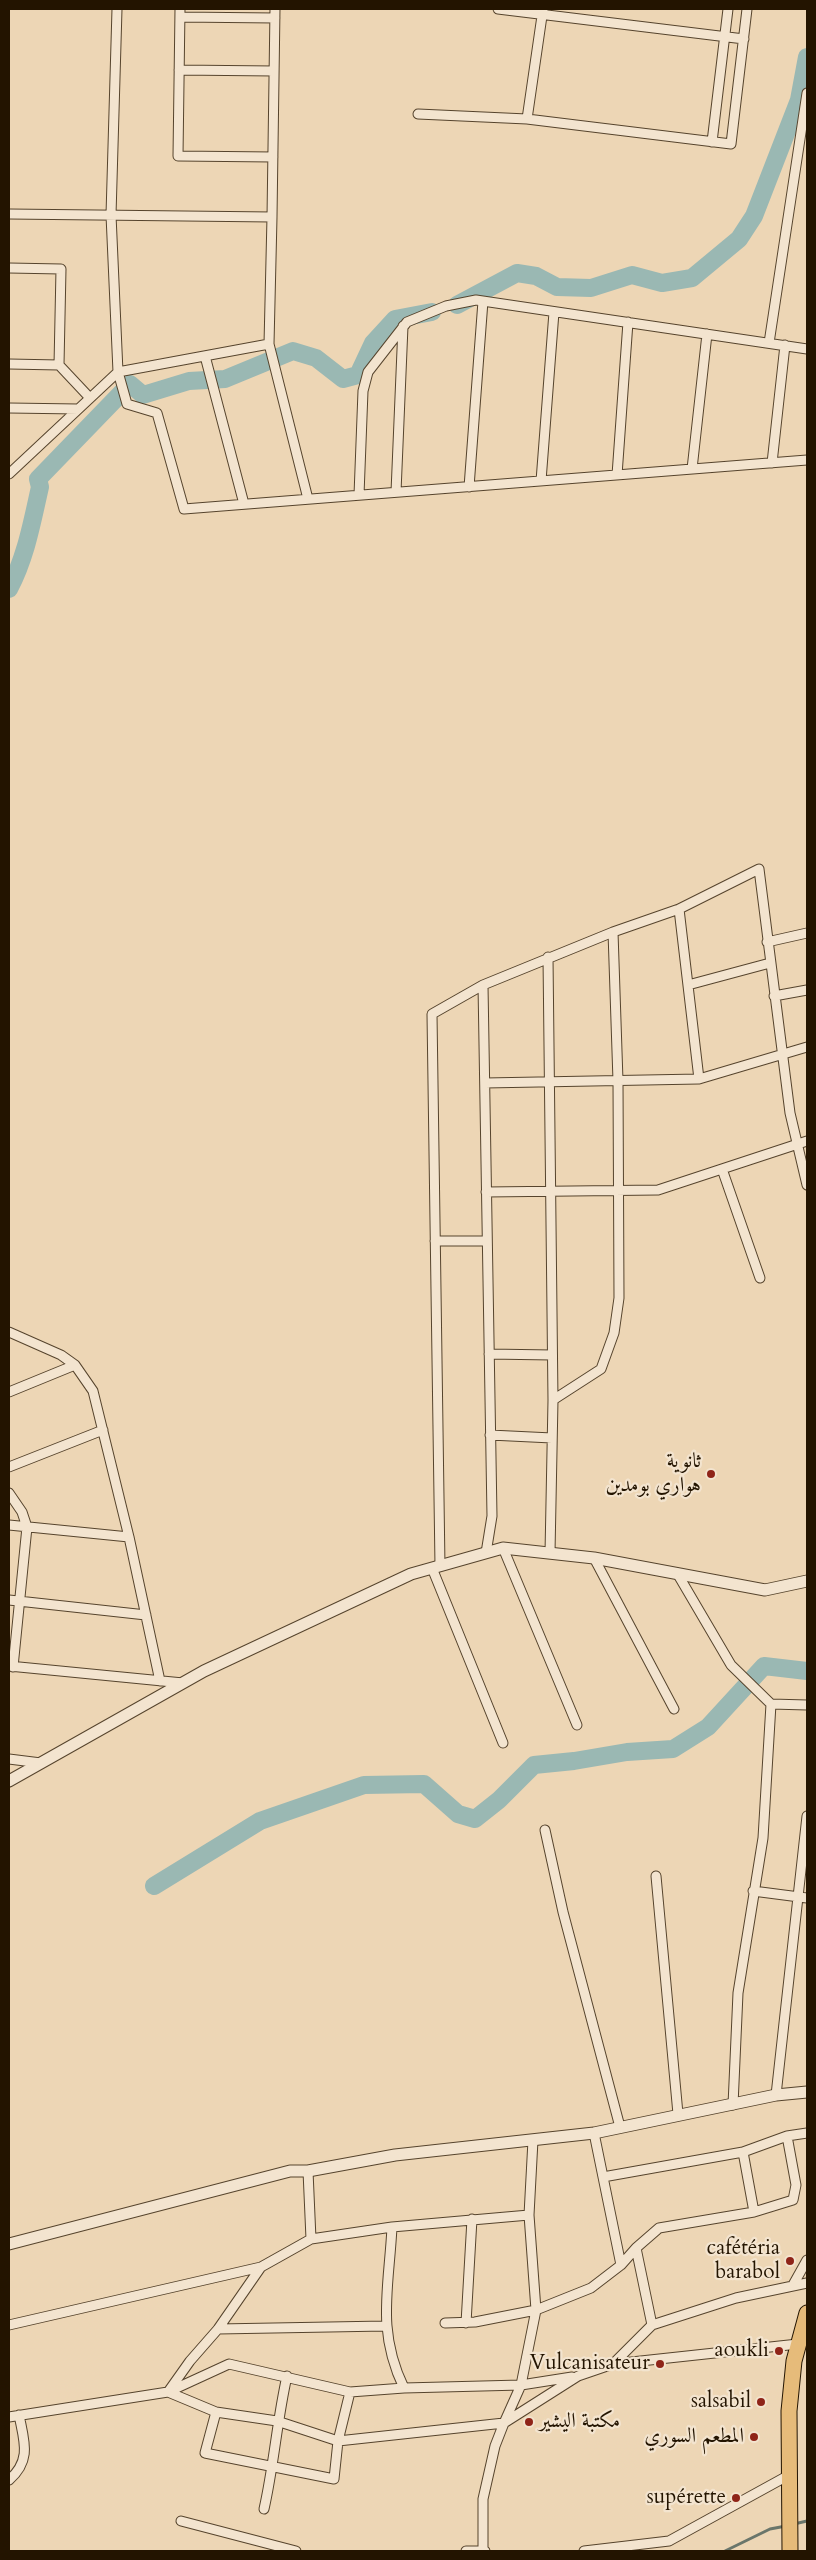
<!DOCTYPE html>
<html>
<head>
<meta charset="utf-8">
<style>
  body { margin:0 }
  #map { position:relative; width:816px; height:2560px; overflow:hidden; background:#edd6b5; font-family:Cardo,serif }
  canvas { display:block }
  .frame { position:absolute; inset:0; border:10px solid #231400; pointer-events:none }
</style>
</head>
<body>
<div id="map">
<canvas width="816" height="2560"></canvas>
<div class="frame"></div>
</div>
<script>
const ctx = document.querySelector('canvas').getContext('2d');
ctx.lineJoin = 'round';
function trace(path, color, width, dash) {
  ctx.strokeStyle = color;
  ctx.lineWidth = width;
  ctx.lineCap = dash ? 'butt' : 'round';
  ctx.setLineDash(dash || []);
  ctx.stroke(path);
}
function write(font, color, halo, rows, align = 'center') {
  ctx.font = font + ' Cardo,Amiri,serif';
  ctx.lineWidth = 4.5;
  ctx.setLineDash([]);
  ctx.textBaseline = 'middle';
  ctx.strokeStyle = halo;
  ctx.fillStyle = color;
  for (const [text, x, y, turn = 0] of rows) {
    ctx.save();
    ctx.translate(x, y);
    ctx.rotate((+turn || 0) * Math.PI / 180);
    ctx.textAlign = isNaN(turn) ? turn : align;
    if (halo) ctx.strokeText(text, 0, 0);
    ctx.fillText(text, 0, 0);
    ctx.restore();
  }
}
const stream = new Path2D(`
  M794 2524 807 2521
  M725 2551 770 2529 786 2526`);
const river = new Path2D(`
  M457 305 517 273 536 276 557 287 591 288 632 275 662 283 692 278 739 239 754 216 799 100 807 57
  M9 589C26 557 32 522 40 487L38 479 130 384 143 395 189 381 225 379 293 351 316 358 343 379 358 375 373 343 395 319 432 312
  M154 1886 260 1821 364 1785 424 1784 458 1814 475 1819 499 1800 534 1765 574 1761 627 1752 673 1749 708 1727 764 1666 807 1671`);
const minor = new Path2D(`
  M117 9 111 215 118 372 127 404 157 413 184 509 807 460
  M180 9 178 156 273 157
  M498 9 744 39
  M180 17 275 18
  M179 70 274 71
  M418 114 527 119 731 144 747 9
  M527 119 543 9
  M712 142 728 9
  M9 214 272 217 275 9
  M9 268 61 269 59 365 9 364
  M769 343 807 93
  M269 344 308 499
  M205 356 244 504
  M59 365 90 398
  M9 408 78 409
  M772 463 785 345
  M692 469 707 334
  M9 474 118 372 269 344 272 217
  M617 475 628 322
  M541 481 554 312
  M469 487 483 301
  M396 492 403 326
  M359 495 363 391 368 372 407 322 446 306 476 300 807 349
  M679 909 699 1079
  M613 932 679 909 759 869 790 1113 807 1185
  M767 942 807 933
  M548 957 553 1400 550 1553
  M688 985 770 963
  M774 996 807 990
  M485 1083 699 1079 807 1047
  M722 1169 760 1278
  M486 1192 658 1190 807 1141
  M435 1241H487
  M9 1332 61 1355 75 1365 93 1391 129 1537 160 1681
  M489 1354 552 1355
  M9 1392 75 1365
  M490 1435 552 1438
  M9 1467 103 1430
  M9 1493 22 1512 27 1527 13 1667
  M9 1525 129 1537
  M503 1548 577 1725
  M486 1553 492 1516 483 985 613 932 618 1081 619 1298 614 1333 601 1369 553 1400
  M594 1558 674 1709
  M440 1566 432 1014 483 985
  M432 1568 503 1743
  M677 1573 731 1665 771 1704
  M9 1600 146 1615
  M9 1666 183 1683
  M9 1759 41 1763
  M545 1830 563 1912 620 2127
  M656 1876 678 2114
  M753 1891 807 1898
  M776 2095 807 1816
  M733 2105 738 1993 763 1838 771 1704 807 1705
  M594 2133 621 2265
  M743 2152 754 2212
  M603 2177 743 2152 787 2136 807 2133
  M392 2227C389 2288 376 2330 404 2388
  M311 2239 392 2227 529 2215 533 2140
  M636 2248 652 2325
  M793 2285 807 2260
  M445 2323 475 2322 536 2310 591 2288 621 2265 636 2248 659 2228 754 2212 793 2200 796 2185 787 2136
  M466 2323 472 2219
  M9 2325 261 2267 311 2239 308 2171
  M218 2329 385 2326
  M613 2364 652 2325 736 2298 807 2283
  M168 2392 229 2364 350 2392 404 2388 521 2385 572 2377
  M168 2392 190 2361 218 2329 261 2267
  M216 2412 205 2453 334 2479 338 2441 350 2392
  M9 2417 168 2392 216 2412 277 2421 338 2441 504 2423 521 2385 536 2310 529 2215
  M9 2480C32 2460 24 2441 19 2415
  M264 2509C274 2465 277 2420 287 2376
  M181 2521 296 2551
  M483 2550V2499L495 2446 504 2423 578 2376 613 2364 798 2344
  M466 2551H485
  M584 2551 669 2541 791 2474`);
const tertiary = new Path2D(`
  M9 1781 204 1671 411 1574 503 1548 594 1558 765 1590 807 1581
  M9 2244 290 2171H308L395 2155 594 2133 776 2095 807 2092`);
const primary = new Path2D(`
  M790 2551 789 2411 794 2361 807 2313`);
const markers = [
  [711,1474,5,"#8f2418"],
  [790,2261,5,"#8f2418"],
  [779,2351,5,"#8f2418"],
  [660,2364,5,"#8f2418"],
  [761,2402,5,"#8f2418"],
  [529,2422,5,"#8f2418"],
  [754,2437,5,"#8f2418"],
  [736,2498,5,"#8f2418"]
];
const poiNames = [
  ["ثانوية",701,1462],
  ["هواري بومدين",701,1486],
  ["cafétéria",780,2249],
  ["barabol",780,2273],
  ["aoukli",769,2351],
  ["Vulcanisateur",650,2364],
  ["salsabil",751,2402],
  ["مكتبة اليشير",539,2422,"left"],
  ["المطعم السوري",744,2437],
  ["supérette",726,2498]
];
trace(stream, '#6a766b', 3);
trace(river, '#9ab8b3', 18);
trace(minor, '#56442d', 11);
trace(tertiary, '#56442d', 13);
trace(primary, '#231400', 17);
trace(minor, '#f3e4cf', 9);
trace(tertiary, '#f3e4cf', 11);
trace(primary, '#e6bb7a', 15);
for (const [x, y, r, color] of markers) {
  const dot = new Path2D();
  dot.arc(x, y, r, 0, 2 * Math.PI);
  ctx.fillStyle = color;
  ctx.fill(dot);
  trace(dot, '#f3e4cf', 2);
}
write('21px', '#231400', '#f3e4cf', poiNames, 'right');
</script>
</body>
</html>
